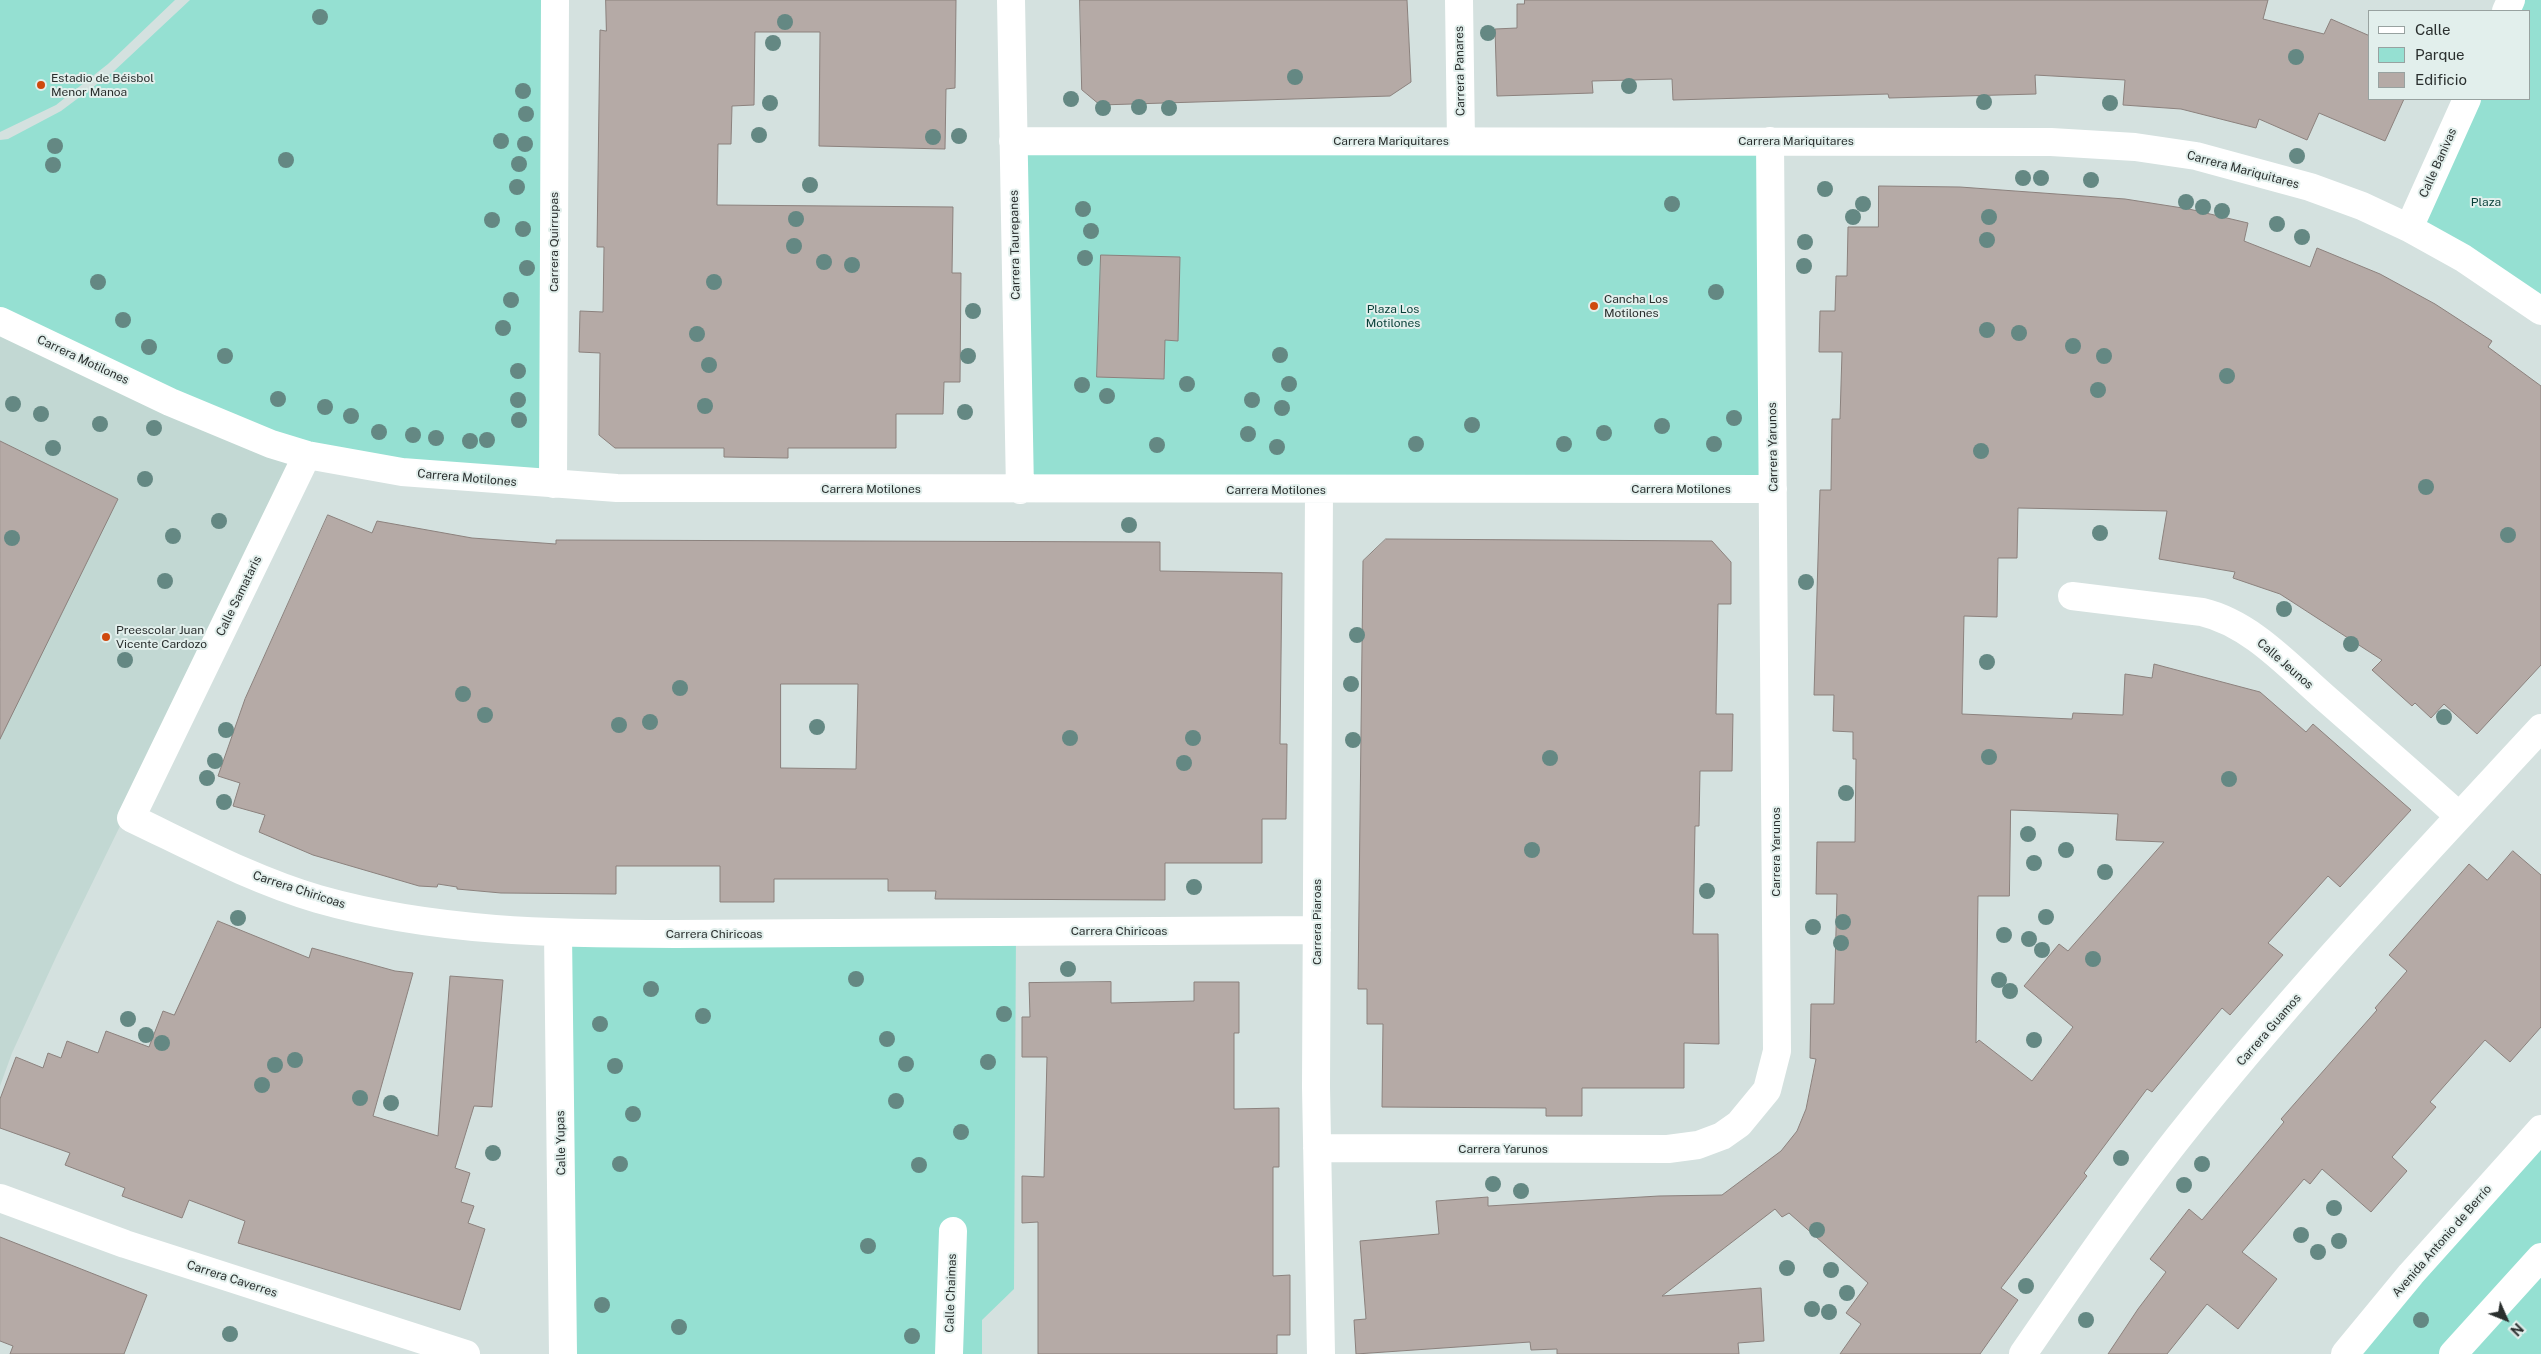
<!DOCTYPE html>
<html>
<head>
<meta charset="utf-8">
<style>
  body { margin:0 }
  #map { position:relative; width:2541px; height:1354px; overflow:hidden; background:#d4e1df; font-family:"Public Sans",sans-serif }
  canvas { display:block }
  .legend { position:absolute; left:2368px; top:10px; width:162px; height:90px; box-sizing:border-box; background:#e2efec; border:1px solid #98a2a0; margin:0; padding:6px 9px; list-style:none; font-size:15px; color:#2a2f2e }
  .legend li { display:flex; align-items:center; gap:10px; height:25px }
  .legend b { width:25px; border:1px solid #98a2a0 }
  .north { position:absolute; left:2481px; top:1294px; width:50px; height:50px; -webkit-text-stroke:4px #e2efec; paint-order:stroke; rotate:134deg; font-size:14px; font-weight:700; line-height:20px; text-align:center; color:#2a2f2e }
  .north::after { content:''; display:block; margin:auto; width:18px; height:22px; background:#2a2f2e; clip-path:polygon(50% 0,100% 100%,50% 72%,0 100%) }
</style>
</head>
<body>
<div id="map">
<canvas width="2541" height="1354"></canvas>
<ul class="legend">
<li><b style="height:6px;background:#fff"></b>Calle</li>
<li><b style="height:14px;background:#95e0d2"></b>Parque</li>
<li><b style="height:14px;background:#b5aaa6"></b>Edificio</li>
</ul>
<div class="north">N</div>
</div>
<script>
const ctx = document.querySelector('canvas').getContext('2d');
ctx.lineJoin = 'round';
function paint(path, color) {
  ctx.fillStyle = color;
  ctx.fill(path, 'evenodd');
}
function trace(path, color, width, dash) {
  ctx.strokeStyle = color;
  ctx.lineWidth = width;
  ctx.lineCap = dash ? 'butt' : 'round';
  ctx.setLineDash(dash || []);
  ctx.stroke(path);
}
function write(font, color, halo, rows, align = 'center') {
  ctx.font = font + ' "Public Sans",sans-serif';
  ctx.lineWidth = 4;
  ctx.setLineDash([]);
  ctx.textBaseline = 'middle';
  ctx.strokeStyle = halo;
  ctx.fillStyle = color;
  for (const [text, x, y, turn = 0] of rows) {
    ctx.save();
    ctx.translate(x, y);
    ctx.rotate((+turn || 0) * Math.PI / 180);
    ctx.textAlign = isNaN(turn) ? turn : align;
    if (halo) ctx.strokeText(text, 0, 0);
    ctx.fillText(text, 0, 0);
    ctx.restore();
  }
}
const built = new Path2D(`
  M0 328 299 460 57 955 12 1053 0 1086Z`);
const green = new Path2D(`
  M0 0H175L108 64 56 105 0 132Z
  M190 0H555L553 484 357 465 0 321V140L8 139 61 111 113 72Z
  M2515 0H2541V306L2414 226 2471 99H2530V11H2510Z
  M1013 141H1770L1773 489 1020 490Z
  M1016 930 1014 1289 982 1320V1354H563L558 933Z
  M2541 1129V1354H2345Z`);
const building = new Path2D(`
  M606 0H956L955 88 946 89 945 149 819 146 820 32H755L754 105 732 106 731 144H718L717 205 953 207 952 273H961L960 382H944L943 414H896V448H788V458L724 457V448H615L599 435 600 353 579 352 580 311 603 312 604 247H597L600 30 606 31Z
  M1080 0H1407L1411 82 1390 96 1100 105 1082 90Z
  M1525 0H2268L2263 19 2324 34 2331 19 2370 36V99H2404L2385 141 2319 113 2307 140 2259 119 2256 128 2181 109 2123 105 2125 80 2035 75 2036 94 1889 98 1888 94 1673 100 1672 79 1592 81 1593 93 1497 96 1495 29 1517 28V4H1524Z
  M1879 186 1960 187 2125 199 2189 209 2248 223 2244 241 2310 267 2317 248 2380 274 2435 304 2492 341 2488 347 2541 386V665L2477 734 2444 704 2431 718 2415 703 2412 706 2372 670 2382 660 2280 594 2233 578 2235 572 2159 559 2167 511 2018 508 2017 558H1998L1997 617 1964 616 1962 714 2072 719 2073 713 2123 715 2125 674 2152 678 2154 664 2260 692 2306 732 2313 724 2411 810 2340 887 2328 876 2268 943 2283 955 2230 1015 2222 1008 2152 1092 2147 1089 2084 1173 2087 1176 2001 1288 2018 1300 1980 1354H1840L1861 1324 1846 1313 1868 1283 1789 1213 1782 1217 1775 1209 1662 1296 1761 1288 1764 1341 1738 1343 1739 1354H1557V1349L1531 1350 1530 1342 1356 1354 1354 1320 1366 1319 1360 1241 1439 1234 1436 1201 1488 1197V1206L1659 1196 1722 1195 1781 1151 1797 1131 1806 1109 1816 1059 1810 1058 1811 1004H1834L1837 894H1816L1817 842H1855L1856 759H1853V732L1833 731 1834 695H1814L1820 490H1831L1832 419H1840L1842 352H1819L1820 311H1835L1836 276H1847L1848 227H1878ZM2011 810 2118 814 2116 840 2164 842 2068 951 2059 944 2024 986 2073 1027 2032 1081 1979 1040 1976 1043 1978 896H2009Z
  M1101 255 1180 257 1178 341 1165 340 1164 379 1097 377Z
  M0 441 118 499 0 739Z
  M328 515 372 533 377 521 472 538 556 544V540L1160 542V571L1282 573 1280 744H1287L1286 819H1262V863H1165V900L935 899 936 891H888V879H774V902H720V866H616V894L501 893 457 889V887L438 884 437 887 419 886 313 855 259 832 265 815 233 806 240 783 218 776 245 699ZM781 684H858L856 769 781 768Z
  M1386 539 1712 541 1731 562V604H1718L1716 714H1733L1732 771H1700L1699 826H1695L1693 934H1718L1719 1044 1684 1043V1088H1582V1116H1546V1108L1382 1107 1383 1024H1367V989H1358L1363 561Z
  M2513 851 2541 875V1027L2510 1062 2485 1040 2430 1102 2436 1107 2392 1157 2407 1171 2371 1212 2322 1169 2310 1184 2304 1179 2242 1252 2277 1279 2238 1329 2207 1304 2167 1354H2108L2138 1309 2166 1272 2150 1259 2189 1209 2202 1220 2284 1122 2281 1119 2377 1010 2375 1008 2407 971 2389 955 2469 864 2487 880Z
  M218 921 309 958 312 948 395 971 413 973 373 1116 438 1136 450 976 503 980 492 1107 474 1106 455 1168 470 1173 461 1202 474 1206 468 1223 485 1229 460 1310 238 1243 245 1221 189 1200 182 1218 122 1196 125 1188 65 1165 70 1153 0 1128V1099L16 1057 43 1068 48 1053 61 1058 67 1041 98 1053 106 1031 149 1047 163 1011 174 1015Z
  M1111 982V1003L1194 1001V982H1239V1033H1234V1109L1279 1108V1167H1273V1276L1290 1275V1335H1277V1354H1038V1222L1022 1223V1176L1044 1177 1047 1057H1022V1017H1030L1029 983Z
  M0 1237 147 1295 124 1354H10L13 1346 0 1341Z`);
const minor = new Path2D(`
  M1011 0 1020 490
  M1459 0 1461 141
  M2506 11 2511 0
  M1013 141 2051 142 2135 147 2196 156 2310 187 2362 206 2409 228 2463 258 2541 311
  M2409 228 2467 99
  M0 321 170 402 271 444 307 455 402 472 617 488 1773 489
  M307 455 131 818C192 847 253 880 318 899 434 932 556 934 675 934L1317 930
  M553 484 555 0
  M1319 490 1316 1087 1321 1354
  M2072 596 2202 612C2253 624 2292 670 2331 703 2374 741 2417 778 2459 816
  M558 933 563 1354
  M1317 1148 1668 1149 1698 1145 1722 1136 1739 1124 1767 1090 1777 1051 1770 141
  M0 1198 125 1244 466 1354
  M949 1354 953 1231
  M2023 1354C2073 1281 2123 1208 2178 1138 2291 995 2417 862 2541 728`);
const tertiary = new Path2D(`
  M2345 1354 2411 1274 2541 1129
  M2453 1354 2541 1257`);
const trees = [
  [320,17],
  [785,22],
  [1488,33],
  [773,43],
  [2296,57],
  [1295,77],
  [1629,86],
  [523,91],
  [1071,99],
  [1984,102],
  [770,103],
  [2110,103],
  [1139,107],
  [1103,108],
  [1169,108],
  [526,114],
  [759,135],
  [959,136],
  [933,137],
  [501,141],
  [525,144],
  [55,146],
  [2297,156],
  [286,160],
  [519,164],
  [53,165],
  [2023,178],
  [2041,178],
  [2091,180],
  [810,185],
  [517,187],
  [1825,189],
  [2186,202],
  [1672,204],
  [1863,204],
  [2203,207],
  [1083,209],
  [2222,211],
  [1853,217],
  [1989,217],
  [796,219],
  [492,220],
  [2277,224],
  [523,229],
  [1091,231],
  [2302,237],
  [1987,240],
  [1805,242],
  [794,246],
  [1085,258],
  [824,262],
  [852,265],
  [1804,266],
  [527,268],
  [98,282],
  [714,282],
  [1716,292],
  [511,300],
  [973,311],
  [123,320],
  [503,328],
  [1987,330],
  [2019,333],
  [697,334],
  [2073,346],
  [149,347],
  [1280,355],
  [225,356],
  [968,356],
  [2104,356],
  [709,365],
  [518,371],
  [2227,376],
  [1187,384],
  [1289,384],
  [1082,385],
  [2098,390],
  [1107,396],
  [278,399],
  [518,400],
  [1252,400],
  [13,404],
  [705,406],
  [325,407],
  [1282,408],
  [965,412],
  [41,414],
  [351,416],
  [1734,418],
  [519,420],
  [100,424],
  [1472,425],
  [1662,426],
  [154,428],
  [379,432],
  [1604,433],
  [1248,434],
  [413,435],
  [436,438],
  [487,440],
  [470,441],
  [1416,444],
  [1564,444],
  [1714,444],
  [1157,445],
  [1277,447],
  [53,448],
  [1981,451],
  [145,479],
  [2426,487],
  [219,521],
  [1129,525],
  [2100,533],
  [2508,535],
  [173,536],
  [12,538],
  [165,581],
  [1806,582],
  [2284,609],
  [1357,635],
  [2351,644],
  [125,660],
  [1987,662],
  [1351,684],
  [680,688],
  [463,694],
  [485,715],
  [2444,717],
  [650,722],
  [619,725],
  [817,727],
  [226,730],
  [1070,738],
  [1193,738],
  [1353,740],
  [1989,757],
  [1550,758],
  [215,761],
  [1184,763],
  [207,778],
  [2229,779],
  [1846,793],
  [224,802],
  [2028,834],
  [1532,850],
  [2066,850],
  [2034,863],
  [2105,872],
  [1194,887],
  [1707,891],
  [2046,917],
  [238,918],
  [1843,922],
  [1813,927],
  [2004,935],
  [2029,939],
  [1841,943],
  [2042,950],
  [2093,959],
  [1068,969],
  [856,979],
  [1999,980],
  [651,989],
  [2010,991],
  [1004,1014],
  [703,1016],
  [128,1019],
  [600,1024],
  [146,1035],
  [887,1039],
  [2034,1040],
  [162,1043],
  [295,1060],
  [988,1062],
  [906,1064],
  [275,1065],
  [615,1066],
  [262,1085],
  [360,1098],
  [896,1101],
  [391,1103],
  [633,1114],
  [961,1132],
  [493,1153],
  [2121,1158],
  [620,1164],
  [2202,1164],
  [919,1165],
  [1493,1184],
  [2184,1185],
  [1521,1191],
  [2334,1208],
  [1817,1230],
  [2301,1235],
  [2339,1241],
  [868,1246],
  [2318,1252],
  [1787,1268],
  [1831,1270],
  [2026,1286],
  [1847,1293],
  [602,1305],
  [1812,1309],
  [1829,1312],
  [2086,1320],
  [2421,1320],
  [679,1327],
  [230,1334],
  [912,1336]
];
const markers = [
  [41,85,5,"#cf490d"],
  [1594,306,5,"#cf490d"],
  [106,637,5,"#cf490d"]
];
const streetNames = [
  ["Carrera Panares",1460,71,-91],
  ["Carrera Mariquitares",1391,141],
  ["Carrera Mariquitares",1796,141],
  ["Calle Banivas",2438,163,-66],
  ["Carrera Mariquitares",2243,170,15],
  ["Carrera Quirrupas",554,242,-90],
  ["Carrera Taurepanes",1015,245,-91],
  ["Carrera Motilones",83,360,25],
  ["Carrera Yarunos",1773,447,-91],
  ["Carrera Motilones",467,478,5],
  ["Carrera Motilones",871,489],
  ["Carrera Motilones",1681,489],
  ["Carrera Motilones",1276,490],
  ["Calle Samataris",239,596,-64],
  ["Calle Jeunos",2285,664,41],
  ["Carrera Yarunos",1776,852,-90],
  ["Carrera Chiricoas",299,890,18],
  ["Carrera Piaroas",1317,922,-90],
  ["Carrera Chiricoas",1119,931],
  ["Carrera Chiricoas",714,934],
  ["Carrera Guamos",2269,1030,-49],
  ["Calle Yupas",561,1143,-91],
  ["Carrera Yarunos",1503,1149],
  ["Avenida Antonio de Berrío",2442,1241,-49],
  ["Carrera Caverres",232,1279,18],
  ["Calle Chaimas",951,1293,-88]
];
const poiNames = [
  ["Estadio de Béisbol",51,78],
  ["Menor Manoa",51,92],
  ["Cancha Los",1604,299],
  ["Motilones",1604,313],
  ["Preescolar Juan",116,630],
  ["Vicente Cardozo",116,644]
];
const parkNames = [
  ["Plaza",2486,202],
  ["Plaza Los",1393,309],
  ["Motilones",1393,323]
];
paint(built, '#c2d8d3');
paint(green, '#95e0d2');
paint(building, '#b5aaa6');
trace(building, '#8b817d', 1);
trace(minor, '#fff', 28);
trace(tertiary, '#fff', 28);
ctx.fillStyle = '#648883';
for (const [x, y] of trees) {
  ctx.beginPath();
  ctx.arc(x, y, 8, 0, 2 * Math.PI);
  ctx.fill();
}
for (const [x, y, r, color] of markers) {
  const dot = new Path2D();
  dot.arc(x, y, r, 0, 2 * Math.PI);
  ctx.fillStyle = color;
  ctx.fill(dot);
  trace(dot, '#e2efec', 2);
}
write('12px', '#2a2f2e', '#e2efec', streetNames);
write('12px', '#2a2f2e', '#e2efec', poiNames, 'left');
write('12px', '#083f38', '#e2efec', parkNames);
</script>
</body>
</html>
